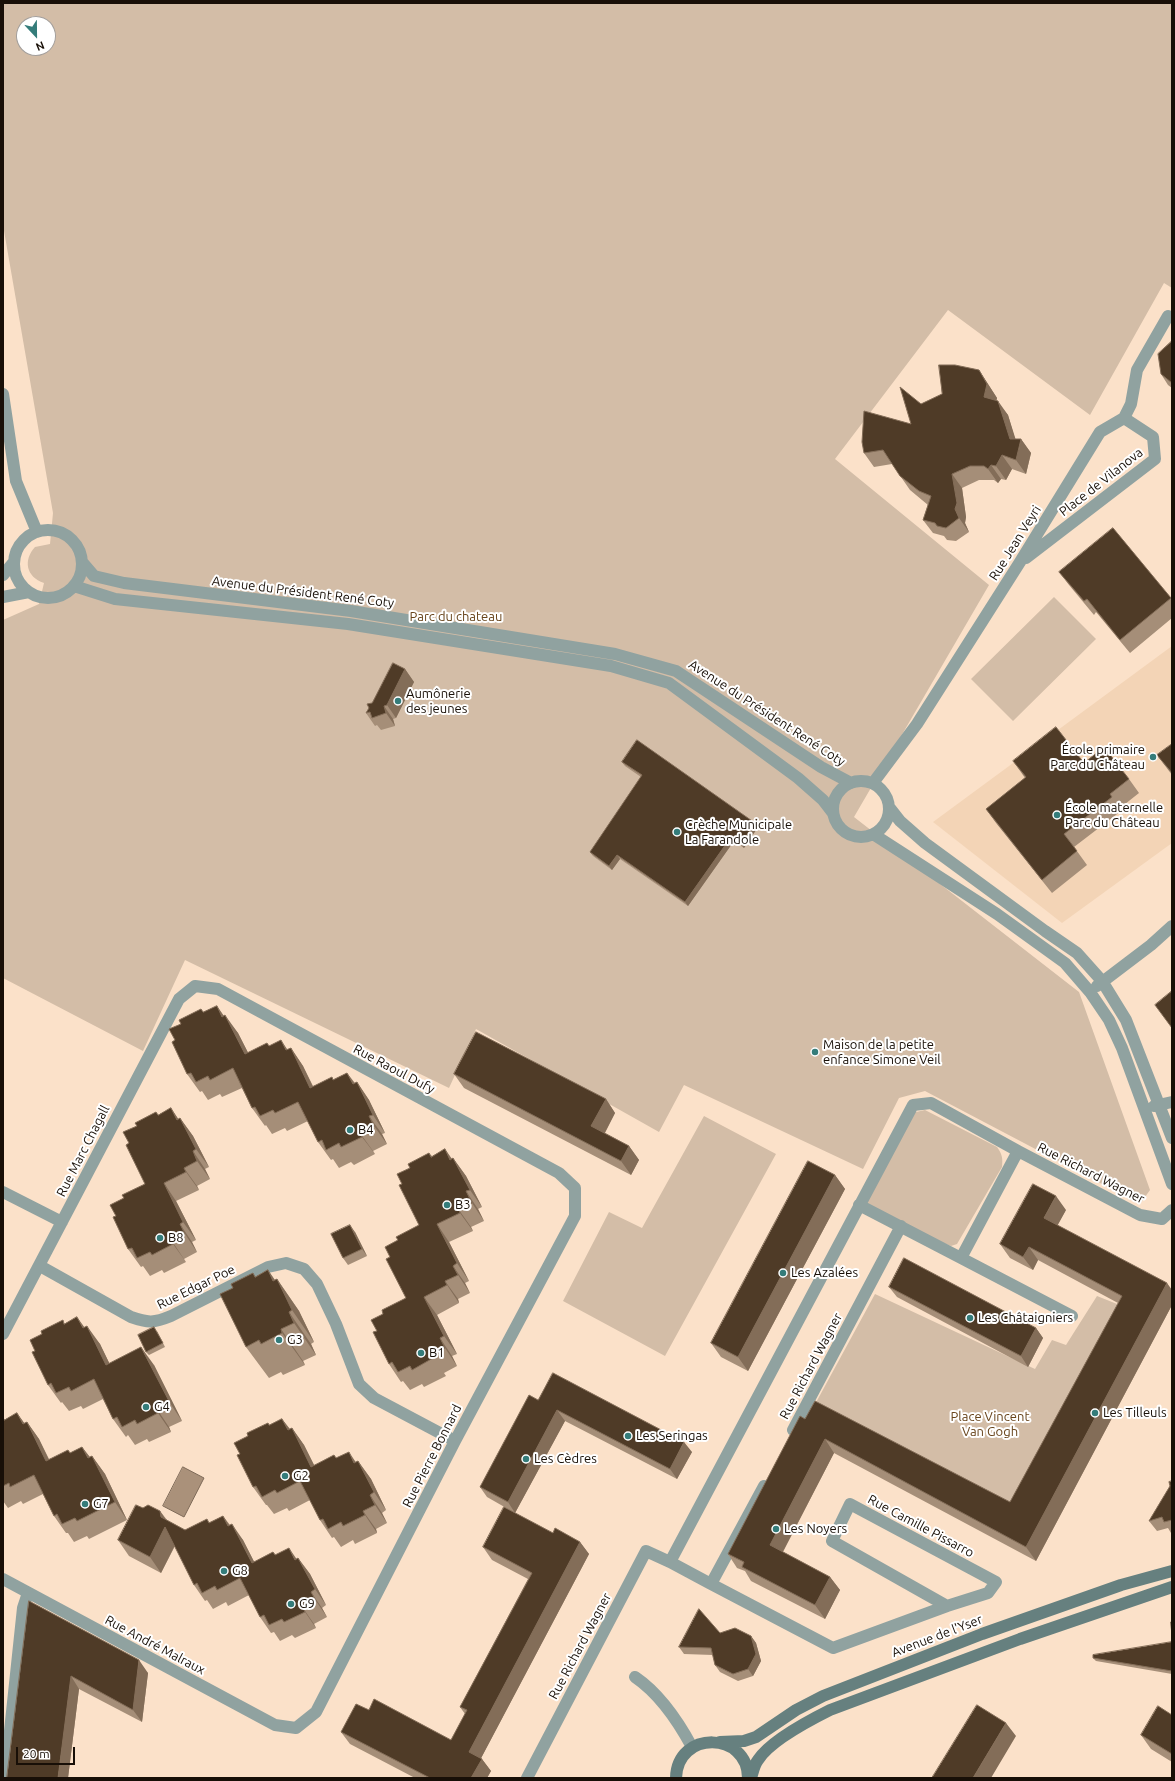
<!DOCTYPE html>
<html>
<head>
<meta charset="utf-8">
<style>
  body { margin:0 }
  #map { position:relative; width:1175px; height:1781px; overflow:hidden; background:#fbe1c9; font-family:Ubuntu,sans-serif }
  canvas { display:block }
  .frame { position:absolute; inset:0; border:4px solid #180f07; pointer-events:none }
  .north { position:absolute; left:16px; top:16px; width:40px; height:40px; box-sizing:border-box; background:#fff; border:1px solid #a39f9c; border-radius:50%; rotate:158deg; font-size:11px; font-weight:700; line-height:16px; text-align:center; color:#180f07 }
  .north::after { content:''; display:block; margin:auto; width:14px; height:18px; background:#347c7a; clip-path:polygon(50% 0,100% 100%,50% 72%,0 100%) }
  .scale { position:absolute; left:16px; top:1747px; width:59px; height:18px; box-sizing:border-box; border:2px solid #180f07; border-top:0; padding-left:5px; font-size:12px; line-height:14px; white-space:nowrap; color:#180f07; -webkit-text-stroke:3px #fff; paint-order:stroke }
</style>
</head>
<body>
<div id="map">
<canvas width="1175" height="1781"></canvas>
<div class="frame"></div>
<div class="north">N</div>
<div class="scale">20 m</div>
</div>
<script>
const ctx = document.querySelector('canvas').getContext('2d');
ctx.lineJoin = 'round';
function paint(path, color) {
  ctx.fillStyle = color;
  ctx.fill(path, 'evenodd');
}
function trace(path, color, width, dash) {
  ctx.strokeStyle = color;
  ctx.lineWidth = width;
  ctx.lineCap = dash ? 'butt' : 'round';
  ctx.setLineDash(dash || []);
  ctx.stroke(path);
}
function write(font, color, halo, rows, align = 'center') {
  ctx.font = font + ' Ubuntu,sans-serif';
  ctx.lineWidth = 4;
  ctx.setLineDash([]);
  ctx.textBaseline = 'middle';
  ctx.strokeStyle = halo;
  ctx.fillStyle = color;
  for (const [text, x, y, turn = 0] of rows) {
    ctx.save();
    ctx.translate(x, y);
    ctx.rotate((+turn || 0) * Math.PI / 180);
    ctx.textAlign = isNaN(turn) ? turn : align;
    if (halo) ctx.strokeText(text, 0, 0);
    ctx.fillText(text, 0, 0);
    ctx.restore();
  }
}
const built = new Path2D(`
  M1172 646V843L1062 923 933 822Z`);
const green = new Path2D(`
  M3 3H1172V288L1164 283 1090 415 948 310 835 459 989 585 854 817 1079 992 1150 1190 1140 1204 925 1091 899 1098 863 1169 684 1085 659 1132 476 1029 449 1088 185 960 143 1051 3 978V620L39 604 44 583C26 577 23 560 35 547L50 544 53 513 3 225ZM24 24H48V48H24Z
  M1054 597 1096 639 1013 721 971 679Z
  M925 1110 997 1147C1002 1154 1003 1158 1002 1167L957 1244 951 1246 901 1226 859 1205 912 1113Z
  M704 1116 776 1154 665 1356 563 1301 609 1212 642 1228Z
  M875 1294 1035 1369 1052 1340 1066 1345 1097 1296 1132 1310 1020 1516 813 1408Z`);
const water = new Path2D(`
  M183 1467 204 1478 184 1517 163 1506Z`);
const pedestrian = new Path2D(`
  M5 1778 23 1608 28 1593`);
const minor = new Path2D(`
  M3 394 16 481 37 532
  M14 564a34 34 0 1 1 68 0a34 34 0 1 1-68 0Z
  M1026 558 1155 459 1153 437 1124 418
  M82 562 94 576 124 583 351 611 615 654 676 671 821 767 851 783
  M3 575 14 562
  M74 586 115 599 348 624 611 666 669 683 798 778 823 800 833 813
  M3 597 29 592
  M833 809a28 28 0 1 1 56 0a28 28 0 1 1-56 0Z
  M873 783 917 724 1020 562 1100 432 1124 418 1131 404 1137 370 1168 316
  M889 807 900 821 925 843 1045 931 1077 953 1102 981 1126 1020 1172 1138
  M873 834 997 914 1065 963 1090 992 1109 1020 1122 1048 1172 1184
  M1097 986 1151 945 1172 926
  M1154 1106 1172 1102
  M3 1192 62 1222
  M859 1205 961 1258 1018 1151 1140 1215 1162 1219 1172 1210
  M961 1258 1072 1316
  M40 1266 131 1317C148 1323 154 1323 171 1316L268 1267 286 1263 304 1269 317 1284 336 1324 359 1384 374 1398 455 1441
  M3 1334 179 999 195 986 218 989 559 1173 575 1188V1216L455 1441 316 1712 296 1728 275 1725 3 1579
  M793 1430 901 1226
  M764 1486 711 1584 670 1562 913 1105 931 1103 1018 1151
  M711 1584 833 1648 947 1606 988 1593 996 1582 850 1504 832 1541 947 1606
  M635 1677C660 1694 678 1721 692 1747
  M527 1778 646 1551 670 1562`);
const secondary = new Path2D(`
  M720 1742 744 1741 756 1737 796 1710 823 1696 982 1634 1121 1585 1172 1571
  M676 1778C677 1730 748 1731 748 1778
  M751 1778C753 1772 754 1765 758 1760 770 1741 810 1720 830 1710L1020 1639 1172 1587`);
const wall = new Path2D(`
  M1172 341V388L1168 385 1161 374Z
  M979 370 997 398 996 401 1008 415 1015 439H1021L1031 453 1026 474 1012 469 1006 480 1001 479 998 483 994 480H979L962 488 966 517 965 523 969 532 956 541 947 540 944 536 933 533 923 520 928 505 910 490 892 464 874 467 864 453 911 424 921 404 942 394Z
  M1113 528 1172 600V618L1130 653 1096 612 1094 615 1069 585 1059 572Z
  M405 669 414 682 396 718 393 719 395 726 381 730 377 725 375 726 366 713 372 703Z
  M1172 744V775L1157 755Z
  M1013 761 1084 763 1129 779 1139 793 1120 808 1121 811 1074 847 1087 865 1052 893 996 823 986 809 1025 778Z
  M622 762 758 827 744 848 734 841 688 906 620 859 612 870 593 856 590 852 641 777 625 766Z
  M217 1006 224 1016 238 1033 248 1053 269 1046 288 1050 291 1048 303 1066 313 1086 334 1079 347 1073 355 1083 357 1082 369 1100 385 1133 382 1134 387 1144 373 1151 375 1154 354 1165 351 1162 339 1168 333 1159 331 1160 318 1142 308 1121 287 1131 285 1128 272 1134 266 1125 265 1126 252 1108 242 1088 222 1097 220 1094 208 1100 202 1091 200 1092 187 1074 175 1040 203 1012Z
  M454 1074 606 1099 615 1113 605 1133 629 1146 639 1160 631 1175 464 1088Z
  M171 1108 178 1119 180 1118 193 1136 209 1167 205 1169 210 1179 197 1186 199 1190 176 1201 196 1240 192 1242 197 1252 184 1259 186 1262 164 1273 162 1270 150 1276 143 1266 141 1267 128 1249 116 1216 124 1198 145 1184 129 1143 158 1115Z
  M445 1149 452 1159 453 1158 466 1176 482 1207 478 1209 484 1221 471 1227 473 1231 449 1242 469 1281 465 1283 470 1293 458 1299 459 1303 437 1315 457 1354 452 1356 457 1366 444 1373 446 1376 424 1387 422 1384 410 1390 403 1381 401 1382 389 1364 377 1331 383 1314 406 1298 390 1257 398 1240 419 1225 402 1184 410 1168 429 1153 432 1156Z
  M835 1175 845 1189 748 1371 721 1357 711 1343Z
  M1066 1210 1057 1225 1172 1290V1305L1036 1561 834 1453 783 1552 830 1577 840 1590 825 1619 751 1581 745 1571 737 1568 728 1554 805 1419 1010 1502 1118 1303 1038 1260 1033 1270 1010 1258 1000 1244Z
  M355 1232 367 1256 348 1265 343 1258Z
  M268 1270 275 1280 277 1279 299 1311 314 1342 311 1344 316 1355 303 1361 305 1365 283 1375 281 1372 269 1378 246 1347 256 1276Z
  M889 1287 1036 1328 1043 1338 1028 1367 897 1297Z
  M65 1323 84 1327 100 1344 109 1363 154 1365 182 1421 169 1427 171 1432 149 1442 147 1439 135 1445 128 1435 126 1437 113 1419 103 1399 83 1409 81 1406 69 1411 62 1402 61 1403 48 1385 35 1351Z
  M157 1331 165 1347 149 1355 146 1352Z
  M538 1400 692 1452 677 1479 565 1421 515 1513 487 1497 480 1487Z
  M17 1413 24 1423 27 1422 39 1439 49 1459 70 1453 82 1447 90 1457 92 1456 105 1474 127 1520 89 1539 87 1536 74 1542 68 1533H66L54 1516 43 1494 23 1504 21 1501 8 1508 3 1501V1417L5 1420Z
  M282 1419 290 1429 292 1428 304 1445 314 1465 336 1458 356 1462 358 1461 371 1479 386 1510 382 1513 387 1523 376 1529 377 1533 355 1544 353 1540 341 1547 334 1537 332 1538 320 1520 310 1500 289 1511 287 1508 274 1514 267 1505H266L253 1487 240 1454 248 1436 268 1423 269 1425Z
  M1172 1481V1532L1171 1533 1168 1528 1157 1531 1149 1521 1170 1486Z
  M160 1511 167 1520 185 1530 210 1522 223 1516 230 1525 243 1540 254 1562 273 1552 276 1555 296 1559 298 1558 310 1574 326 1605 322 1608 327 1617 314 1624 316 1628 295 1638 292 1635 280 1641 274 1632 271 1633 260 1617 249 1595 228 1606 226 1602 213 1609 207 1600 205 1601 194 1585 175 1546 161 1573 129 1556 118 1540Z
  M553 1533 580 1542 589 1554 481 1758 491 1771 487 1778H415L350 1744 341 1732 451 1740 465 1714 460 1707 528 1579 492 1560 483 1547Z
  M29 1601 148 1673 142 1722 79 1689 68 1778Z
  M720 1633 751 1636 756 1643 761 1661 753 1676 738 1681 720 1672 715 1665 713 1655 684 1654 679 1647Z
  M1172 1642V1674L1096 1661 1093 1658Z
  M1172 1715V1762L1151 1749 1141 1735Z`);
const shadedWall = new Path2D(`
  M979 370 997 398 994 411 984 397Z
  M998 401 1008 415 1019 450 1021 439 1031 453 1026 474 1016 460Z
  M1002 455 1012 469 1006 480 996 466Z
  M991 465 1001 479 998 483 988 469Z
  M952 474 962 488 966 517 965 523 969 532 959 518 955 509Z
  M405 669 414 682 396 718 387 705Z
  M384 706 393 719 395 726 386 713Z
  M755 823 758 827 744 848 741 844Z
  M731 837 734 841 688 906 685 902Z
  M617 855 620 859 612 870 609 866Z
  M217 1006 229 1024 222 1017Z
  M225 1015 238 1033 258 1072 245 1054Z
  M281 1040 293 1058 286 1050Z
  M291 1048 303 1066 322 1106 310 1088Z
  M347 1073 360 1091 353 1084Z
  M357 1082 369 1100 385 1133 373 1115Z
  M606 1099 615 1113 601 1140 591 1126Z
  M171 1108 183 1126 177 1120Z
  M369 1116 382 1134 387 1144 374 1126Z
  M180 1118 193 1136 209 1167 196 1149Z
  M360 1133 373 1151 375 1154 362 1137Z
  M629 1146 639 1160 631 1175 621 1161Z
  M445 1149 457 1167 450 1160Z
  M193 1151 205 1169 210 1179 197 1161Z
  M453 1158 466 1176 482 1207 470 1190Z
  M184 1168 197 1186 199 1190 186 1172Z
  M835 1175 845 1189 748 1371 738 1357Z
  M164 1183 176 1201 196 1240 183 1222Z
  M466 1191 478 1209 484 1221 472 1203Z
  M1056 1196 1066 1210 1054 1232 1044 1218Z
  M459 1210 471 1227 473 1231 460 1213Z
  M180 1224 192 1242 197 1252 185 1234Z
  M437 1224 449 1242 469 1281 457 1263Z
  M350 1225 355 1232 367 1256 362 1249Z
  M172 1241 186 1262 173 1244Z
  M1029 1247 1038 1260 1033 1270 1023 1257Z
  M453 1266 465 1283 470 1293 458 1275Z
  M268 1270 284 1294 277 1279 299 1311 314 1342 292 1310 273 1281Z
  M445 1281 458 1299 459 1303 447 1285Z
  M1167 1283 1172 1290V1305L1036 1561 1026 1547Z
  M424 1297 437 1315 457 1354 444 1336Z
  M289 1312 311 1344 316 1355 294 1323Z
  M77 1317 90 1335 83 1328Z
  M87 1326 100 1344 119 1383 106 1365Z
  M1036 1328 1043 1338 1028 1367 1021 1356Z
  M281 1329 303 1361 305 1365 282 1333Z
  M440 1338 452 1356 457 1366 445 1348Z
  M141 1347 154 1365 182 1421 170 1403Z
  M157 1409 169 1427 171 1432 158 1413Z
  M557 1410 565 1421 515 1513 508 1502Z
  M17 1413 30 1431 23 1424Z
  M282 1419 295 1436 288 1430Z
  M27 1422 39 1439 58 1479 46 1461Z
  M292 1428 304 1445 324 1485 311 1467Z
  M825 1439 834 1453 779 1559 770 1545Z
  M684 1442 692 1452 677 1479 670 1469Z
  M82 1447 95 1464 88 1458Z
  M349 1452 361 1470 354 1463Z
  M92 1456 105 1474 127 1520 115 1502Z
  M358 1461 371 1479 386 1510 374 1492Z
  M370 1495 382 1513 387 1523 375 1505Z
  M160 1511 171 1527 161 1517Z
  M363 1511 376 1529 377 1533 365 1515Z
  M223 1516 234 1532 228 1526Z
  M232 1524 243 1540 263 1579 252 1563Z
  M165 1527 176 1543 161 1573 150 1557Z
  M580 1542 589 1554 478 1764 469 1752Z
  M289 1548 300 1564 295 1560Z
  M298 1558 310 1574 326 1605 315 1589Z
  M830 1577 840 1590 825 1619 815 1605Z
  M311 1592 322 1608 327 1617 316 1601Z
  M303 1608 314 1624 316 1628 305 1612Z
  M751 1636 756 1643 761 1661 753 1676 748 1669Z
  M139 1660 148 1673 142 1722 133 1710Z
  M71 1676 79 1689 68 1778H58Z
  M1006 1723 1016 1736 991 1778H973Z
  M482 1759 491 1771 487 1778H471Z`);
const building = new Path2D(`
  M1172 341V383L1161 374 1158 354Z
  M939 365H955L979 370 987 384 984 397 998 401 1010 439H1021L1016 460 1002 455 996 466 991 465 988 469 984 466H970L952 474 957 503 955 509 959 518 946 528 937 526 935 523 923 520 931 496 919 491 900 476 883 450 864 453 862 442 864 411 911 424 900 387 921 404 942 394Z
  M1113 528 1171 598 1120 640 1087 599 1084 601 1059 572Z
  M393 663 405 669 387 705 384 706 386 713 372 718 370 712 366 713 369 708 367 704 372 703Z
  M1056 727 1084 763 1104 747 1129 779 1110 794 1112 797 1064 834 1077 851 1042 880 986 809 1026 777 1013 761Z
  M637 740 755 823 741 844 731 837 685 902 617 855 609 866 590 852 642 775 622 762Z
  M1172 744V773L1157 755Z
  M1172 991V1028L1155 1005Z
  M217 1006 222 1017 225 1015 245 1054 267 1043 269 1046 281 1040 286 1050 291 1048 310 1088 332 1077 333 1080 347 1073 353 1084 357 1082 373 1115 369 1116 374 1126 360 1133 362 1137 341 1147 339 1143 326 1150 322 1140 318 1142 298 1102 275 1113 273 1110 260 1116 255 1107 252 1108 233 1068 210 1080 208 1076 196 1082 191 1073 187 1074 172 1042 175 1040 169 1029 181 1024 179 1020 201 1009 203 1012Z
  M476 1032 606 1099 591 1126 629 1146 621 1161 454 1074Z
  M171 1108 177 1120 180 1118 196 1149 193 1151 197 1161 184 1168 186 1172 164 1183 183 1222 180 1224 185 1234 172 1241 173 1244 152 1255 150 1252 137 1258 132 1248 128 1249 113 1217 116 1216 110 1205 124 1198 122 1195 145 1184 126 1145 129 1143 123 1132 137 1126 135 1123 156 1112 158 1115Z
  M445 1149 450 1160 453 1158 470 1190 466 1191 472 1203 459 1210 460 1213 437 1224 457 1263 453 1266 458 1275 445 1281 447 1285 424 1297 444 1336 440 1338 445 1348 431 1355 433 1358 412 1370 410 1366 398 1372 392 1362 389 1364 373 1332 377 1331 371 1320 383 1314 382 1310 406 1298 386 1259 390 1257 385 1247 398 1240 396 1237 419 1225 399 1185 402 1184 397 1174 410 1168 408 1164 429 1153 431 1157Z
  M808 1161 835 1175 738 1357 711 1343Z
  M1033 1184 1056 1196 1044 1218 1167 1283 1026 1547 825 1439 770 1545 830 1577 815 1605 742 1567 744 1562 728 1554 800 1416 805 1419 815 1401 1010 1502 1122 1296 1029 1247 1023 1257 1000 1244Z
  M350 1225 362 1249 343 1258 331 1234Z
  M904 1258 1036 1328 1021 1356 889 1287Z
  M268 1270 273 1281 277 1279 292 1310 289 1312 294 1323 281 1329 282 1333 261 1344 259 1340 246 1347 220 1294 233 1288 231 1284 253 1273 255 1277Z
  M77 1317 83 1328 87 1326 106 1365 141 1347 170 1403 157 1409 158 1413 137 1424 135 1420 122 1427 117 1417 113 1419 94 1379 71 1391 69 1387 56 1393 51 1383 48 1385 32 1352 35 1351 30 1340 42 1334 41 1331 63 1320 64 1324Z
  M154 1327 163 1343 146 1352 138 1335Z
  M553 1373 684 1442 670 1469 557 1410 508 1502 480 1487 529 1395 538 1400Z
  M17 1413 23 1424 27 1422 46 1461 68 1450 70 1453 82 1447 88 1458 92 1456 115 1502 77 1521 75 1518 62 1524 57 1514 54 1516 34 1475 10 1487 9 1483 3 1486V1418L4 1420Z
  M282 1419 288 1430 292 1428 311 1467 334 1455 336 1458 349 1452 354 1463 358 1461 374 1492 370 1495 375 1505 363 1511 365 1515 343 1526 341 1522 328 1529 323 1519 320 1520 300 1481 277 1493 275 1490 262 1497 256 1486 253 1487 237 1455 240 1454 234 1443 248 1436 247 1433 268 1423 269 1425Z
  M1172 1481V1520L1164 1522 1162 1517 1149 1521 1170 1486 1169 1482Z
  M136 1505 143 1508 148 1505 160 1511 161 1517 185 1530 207 1519 209 1523 223 1516 228 1526 232 1524 252 1563 273 1552 275 1555 289 1548 295 1560 298 1558 315 1589 311 1592 316 1601 303 1608 305 1612 284 1622 282 1619 269 1625 264 1615 260 1617 240 1578 217 1590 215 1586 202 1593 197 1583 194 1585 165 1527 150 1557 118 1540Z
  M504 1507 553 1533 555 1528 580 1542 469 1752 482 1759 471 1778H430L341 1732 356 1704 369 1710 374 1699 451 1740 467 1710 460 1707 532 1573 483 1547Z
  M29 1601 139 1660 133 1710 71 1676 58 1778H7Z
  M699 1609 720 1633 735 1628 751 1636 756 1654 748 1669 733 1674 715 1665 711 1648 679 1647Z
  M1171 1622H1172V1635Z
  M1172 1642V1671L1093 1658V1655Z
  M977 1705 1006 1723 973 1778H932Z
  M1158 1706 1172 1715V1754L1141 1735Z`);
const markers = [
  [398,701,4,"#347c7a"],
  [1153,757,4,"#347c7a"],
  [1057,815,4,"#347c7a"],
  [677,832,4,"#347c7a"],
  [815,1052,4,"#347c7a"],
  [350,1130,4,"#347c7a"],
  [447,1205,4,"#347c7a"],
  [160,1238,4,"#347c7a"],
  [783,1273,4,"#347c7a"],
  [970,1318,4,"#347c7a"],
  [279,1340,4,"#347c7a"],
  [421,1353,4,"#347c7a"],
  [146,1407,4,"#347c7a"],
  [1095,1413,4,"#347c7a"],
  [628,1436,4,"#347c7a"],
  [526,1459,4,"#347c7a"],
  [285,1476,4,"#347c7a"],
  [85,1504,4,"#347c7a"],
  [776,1529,4,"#347c7a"],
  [224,1571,4,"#347c7a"],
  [291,1604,4,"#347c7a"]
];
const streetNames = [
  ["Place de Vilanova",1101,482,-38],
  ["Rue Jean Veyri",1015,543,-58],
  ["Avenue du Président René Coty",303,592,7],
  ["Avenue du Président René Coty",767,713,33],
  ["Rue Raoul Dufy",394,1069,28],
  ["Rue Marc Chagall",83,1151,-63],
  ["Rue Richard Wagner",1091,1173,27],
  ["Rue Edgar Poe",196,1287,-26],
  ["Rue Richard Wagner",811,1366,-62],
  ["Rue Pierre Bonnard",432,1456,-63],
  ["Rue Camille Pissarro",921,1526,28],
  ["Avenue de l'Yser",937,1636,-21],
  ["Rue André Malraux",155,1645,28],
  ["Rue Richard Wagner",580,1646,-62]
];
const parkNames = [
  ["Parc du chateau",456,617],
  ["Place Vincent",990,1417],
  ["Van Gogh",990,1432]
];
const poiNames = [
  ["Aumônerie",406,694],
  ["des jeunes",406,709],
  ["École primaire",1145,750,"right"],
  ["Parc du Château",1145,765,"right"],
  ["École maternelle",1065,808],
  ["Parc du Château",1065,823],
  ["Crèche Municipale",685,825],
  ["La Farandole",685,840],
  ["Maison de la petite",823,1045],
  ["enfance Simone Veil",823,1060],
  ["B4",358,1130],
  ["B3",455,1205],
  ["B8",168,1238],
  ["Les Azalées",791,1273],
  ["Les Châtaigniers",978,1318],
  ["G3",287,1340],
  ["B1",429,1353],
  ["G4",154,1407],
  ["Les Tilleuls",1103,1413],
  ["Les Seringas",636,1436],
  ["Les Cèdres",534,1459],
  ["G2",293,1476],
  ["G7",93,1504],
  ["Les Noyers",784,1529],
  ["G8",232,1571],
  ["G9",299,1604]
];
paint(built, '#f3d4b6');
paint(green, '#d3bda7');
paint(water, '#aa917a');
trace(water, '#7e6a58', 1);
trace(pedestrian, '#90a2a0', 12);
trace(minor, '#90a2a0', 12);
trace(secondary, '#66807f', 12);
paint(wall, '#a58e78');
paint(shadedWall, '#836d58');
paint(building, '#4f3b27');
trace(building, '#836d58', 1);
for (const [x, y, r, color] of markers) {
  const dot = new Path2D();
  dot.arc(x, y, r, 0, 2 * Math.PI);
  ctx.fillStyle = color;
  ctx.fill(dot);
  trace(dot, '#fff', 1.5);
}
write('13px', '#180f07', '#fff', streetNames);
write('13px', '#68441b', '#fff', parkNames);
write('13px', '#180f07', '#fff', poiNames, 'left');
</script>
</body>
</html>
